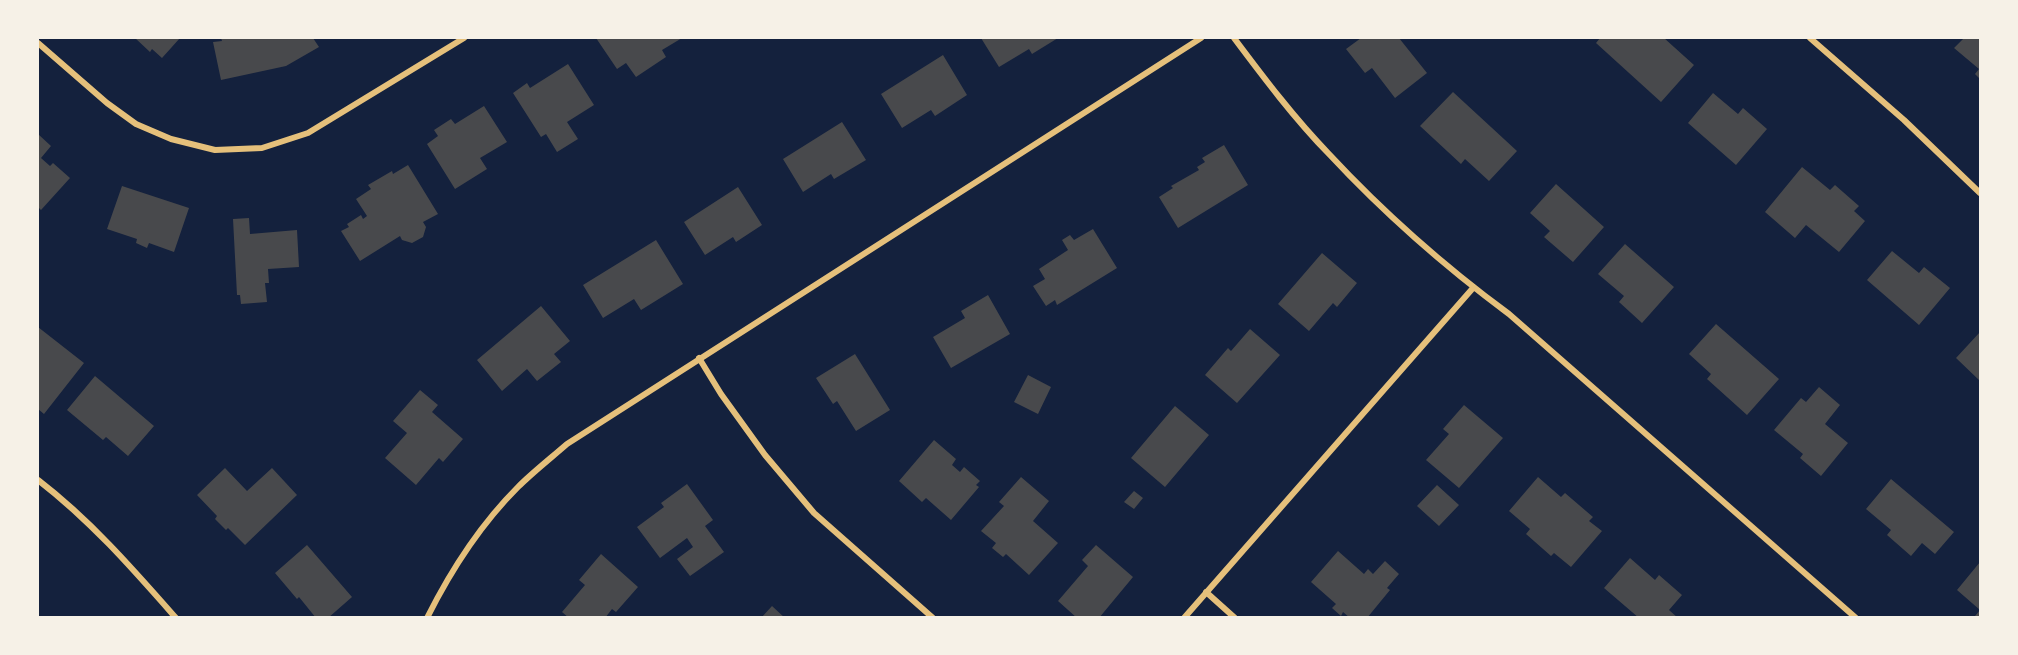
<!DOCTYPE html>
<html>
<head>
<meta charset="utf-8">
<style>
  body { margin:0 }
  #map { position:relative; width:2018px; height:655px; overflow:hidden; background:#14213d; font-family:Poppins,sans-serif }
  canvas { display:block }
  .frame { position:absolute; inset:0; border:39px solid #f6f1e7; pointer-events:none }
</style>
</head>
<body>
<div id="map">
<canvas width="2018" height="655"></canvas>
<div class="frame"></div>
</div>
<script>
const ctx = document.querySelector('canvas').getContext('2d');
ctx.lineJoin = 'round';
function paint(path, color) {
  ctx.fillStyle = color;
  ctx.fill(path, 'evenodd');
}
function trace(path, color, width, dash) {
  ctx.strokeStyle = color;
  ctx.lineWidth = width;
  ctx.lineCap = dash ? 'butt' : 'round';
  ctx.setLineDash(dash || []);
  ctx.stroke(path);
}
const building = new Path2D(`
  M135 38H180L162 58 152 49 150 52Z
  M221 38H313L319 47 286 66 221 80 213 42 222 41Z
  M596 38H682L662 50 666 57 636 77 626 63 617 69Z
  M981 38H1058L1032 54 1029 49 999 67Z
  M1361 38H1399L1427 73 1395 98 1372 68 1365 73 1346 49Z
  M1600 38H1664L1694 65 1661 102 1596 43Z
  M1964 38H1980V79L1975 74 1979 69 1954 48Z
  M943 55 967 95 935 116 931 110 902 128 881 94Z
  M568 64 594 105 567 122 578 139 557 152 546 134 541 137 513 93 527 83 530 88Z
  M1453 92 1517 151 1489 181 1465 159 1461 164 1420 126Z
  M1713 93 1738 114 1743 108 1767 129 1736 165 1688 123Z
  M484 106 507 142 480 158 487 169 455 189 427 144 438 136 434 130 451 119 455 124Z
  M842 122 866 160 834 179 831 174 803 192 783 159Z
  M38 134 51 146 41 158 50 166 53 163 70 178 41 210 38 207Z
  M1224 145 1248 185 1178 228 1159 197 1173 188 1171 186 1199 170 1197 167 1205 162 1202 158Z
  M408 165 438 214 423 222 426 227 423 237 412 243 402 240 400 236 360 261 341 231 349 227 347 224 361 215 363 219 367 216 356 199 371 189 368 185 392 171 393 174Z
  M1802 167 1830 190 1835 185 1859 206 1854 211 1865 221 1839 252 1806 225 1795 238 1765 212Z
  M1556 184 1604 227 1573 262 1544 237 1550 231 1530 213Z
  M122 186 189 208 174 252 149 243 147 248 136 243 137 239 107 229Z
  M738 187 762 225 736 242 733 237 705 255 684 222Z
  M249 218 250 234 297 230 299 267 268 269 269 283H265L267 302 241 304 240 295H237L233 219Z
  M1093 229 1117 268 1057 305 1055 300 1046 306 1033 286 1045 279 1039 269 1068 250 1062 240 1070 235 1074 240Z
  M656 240 683 284 641 310 634 299 603 318 583 285Z
  M1625 244 1674 287 1642 323 1619 302 1624 296 1598 274Z
  M1892 251 1919 273 1924 267 1950 288 1919 325 1867 280Z
  M1322 253 1357 283 1337 307 1333 303 1309 331 1278 304Z
  M988 295 1010 334 951 368 933 337 965 318 961 311Z
  M541 306 570 341 554 354 561 362 537 381 527 369 502 391 477 360Z
  M1716 324 1779 379 1747 415 1707 379 1711 374 1689 354Z
  M38 327 84 363 44 414 38 409Z
  M1250 329 1280 355 1237 403 1205 375 1228 348 1231 351Z
  M1980 332V381L1956 358Z
  M855 354 890 410 856 431 837 401 833 404 816 378Z
  M1028 375 1051 387 1038 414 1014 402Z
  M95 376 154 426 128 456 106 437 103 440 67 410Z
  M1819 387 1840 405 1825 424 1848 443 1821 476 1800 458 1803 454 1774 430 1801 398 1806 402Z
  M420 390 438 405 432 412 463 439 443 462 439 458 416 485 385 458 407 433 393 421Z
  M1464 405 1503 438 1459 488 1426 460 1449 434 1443 429Z
  M1175 406 1209 435 1165 487 1131 458Z
  M934 440 956 459 952 465 960 472 964 467 980 481 976 485 979 487 951 520 926 498 922 502 899 481Z
  M225 468 247 491 272 468 297 495 245 545 228 528 226 530 215 519 217 516 197 495Z
  M1021 477 1049 501 1033 521 1058 543 1029 575 1006 554 1003 557 992 548 996 543 981 531 1004 506 999 502Z
  M1538 477 1561 497 1565 493 1593 517 1589 521 1602 531 1571 567 1554 553 1551 556 1526 534 1530 529 1509 511Z
  M1891 479 1954 532 1935 554 1922 543 1911 556 1887 535 1891 530 1866 509Z
  M687 484 713 520 705 526 724 552 690 576 677 559 693 547 687 538 660 558 637 527 664 507 661 503Z
  M1437 485 1459 505 1439 526 1417 506Z
  M1134 491 1143 498 1134 509 1124 502Z
  M307 545 352 597 328 618H316L299 597 297 599 275 573Z
  M1096 545 1133 577 1099 618H1077L1058 601 1088 566 1082 560Z
  M1338 551 1364 574 1368 569 1373 574 1385 561 1399 574 1387 588 1390 590 1367 618H1350L1343 612 1341 616 1332 608 1336 604 1311 582Z
  M601 554 638 587 616 612 612 609 605 618H569L562 612 585 585 579 580Z
  M1630 558 1655 580 1659 575 1682 595 1669 610 1678 618H1639L1604 588Z
  M1980 562V618H1977L1975 616 1980 610 1957 590Z
  M772 606 785 618H761Z`);
const minor = new Path2D(`
  M1234 38C1264 78 1294 118 1329 154 1384 213 1444 266 1509 314L1856 618
  M1810 38 1904 120 1980 193
  M38 43 107 103 136 124 171 139 215 150 262 148 308 133 464 38
  M699 358 721 394 765 455 814 513 933 618
  M38 480C90 520 132 568 176 618
  M1206 592 1235 618
  M427 618C451 570 480 525 518 487 533 472 551 458 567 444L1201 38
  M1184 618 1473 288`);
paint(building, '#48494c');
trace(minor, '#e5c07b', 6);
</script>
</body>
</html>
